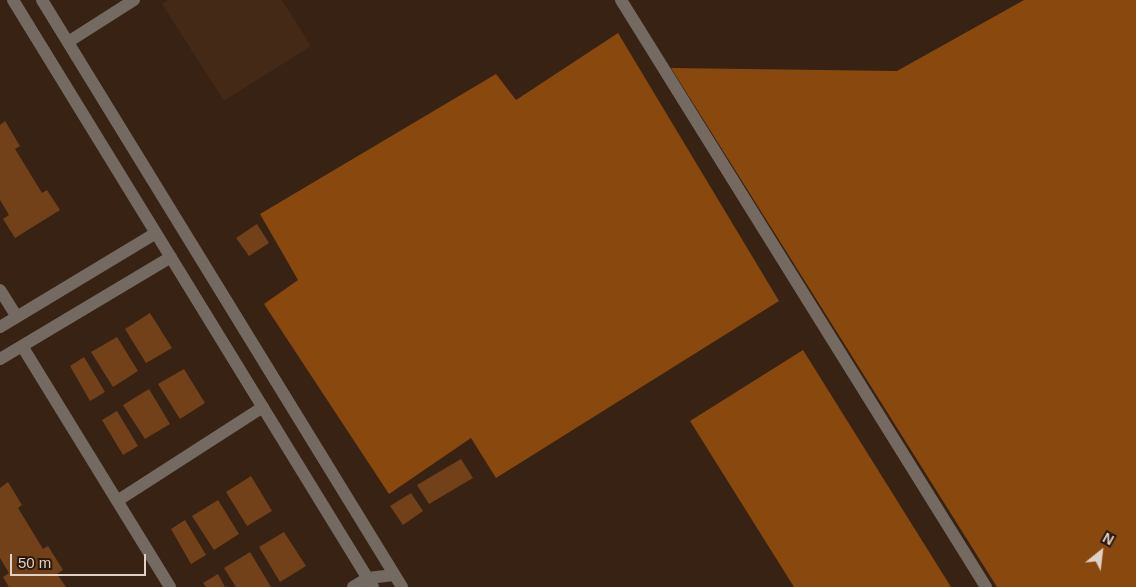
<!DOCTYPE html>
<html>
<head>
<meta charset="utf-8">
<style>
  body { margin:0 }
  #map { position:relative; width:1136px; height:587px; overflow:hidden; background:#372214; font-family:Arial,sans-serif }
  canvas { display:block }
  .north { position:absolute; left:1076px; top:527px; width:50px; height:50px; -webkit-text-stroke:4px #2c190a; paint-order:stroke; rotate:29deg; font-size:14px; font-weight:700; line-height:20px; text-align:center; color:#dfd1c8 }
  .north::after { content:''; display:block; margin:auto; width:18px; height:22px; background:#dfd1c8; clip-path:polygon(50% 0,100% 100%,50% 72%,0 100%) }
  .scale { position:absolute; left:10px; top:554px; width:136px; height:22px; box-sizing:border-box; border:2px solid #dfd1c8; border-top:0; padding-left:6px; font-size:15px; line-height:18px; white-space:nowrap; color:#dfd1c8; -webkit-text-stroke:4px #2c190a; paint-order:stroke }
</style>
</head>
<body>
<div id="map">
<canvas width="1136" height="587"></canvas>
<div class="north">N</div>
<div class="scale">50 m</div>
</div>
<script>
const ctx = document.querySelector('canvas').getContext('2d');
ctx.lineJoin = 'round';
function paint(path, color) {
  ctx.fillStyle = color;
  ctx.fill(path, 'evenodd');
}
function trace(path, color, width, dash) {
  ctx.strokeStyle = color;
  ctx.lineWidth = width;
  ctx.lineCap = dash ? 'butt' : 'round';
  ctx.setLineDash(dash || []);
  ctx.stroke(path);
}
const built = new Path2D(`
  M168 0H282L311 46 224 101 162 4Z`);
const forest = new Path2D(`
  M1024 0H1136V587H997L671 68 897 71Z
  M618 33 779 301 496 478 471 438 389 494 264 304 298 280 260 214 496 74 516 100Z
  M803 350 951 587H794L690 421Z`);
const building = new Path2D(`
  M5 121 20 146 15 149 42 193 47 190 60 210 15 238 3 219 9 215 0 200V125Z
  M257 224 269 243 249 256 236 238Z
  M150 313 172 348 146 363 125 329Z
  M117 337 138 371 113 387 91 352Z
  M84 357 105 392 90 401 70 366Z
  M184 369 205 403 180 419 158 384Z
  M149 389 170 424 145 439 123 405Z
  M117 411 138 446 123 455 102 420Z
  M461 459 473 478 429 504 417 485Z
  M251 476 272 511 247 526 226 492Z
  M8 482 22 505 18 508 43 549 48 546 63 570 57 574 66 587H9L3 577 9 573 0 558V488Z
  M411 493 423 511 403 525 390 506Z
  M218 500 239 534 214 550 192 516Z
  M185 520 206 555 191 564 171 529Z
  M284 532 306 566 280 582 259 547Z
  M250 552 271 587H236L224 568Z
  M218 574 225 587H206L203 583Z`);
const minor = new Path2D(`
  M13 0 373 587
  M42 0 402 587
  M621 0 986 587
  M68 42 134 0
  M0 290 17 317
  M0 327 156 233
  M22 346 170 587
  M0 359 171 257
  M117 501 263 407
  M353 587 368 578 394 575`);
paint(built, '#432916');
paint(forest, '#89480e');
paint(building, '#734119');
trace(minor, '#756a62', 12);
</script>
</body>
</html>
